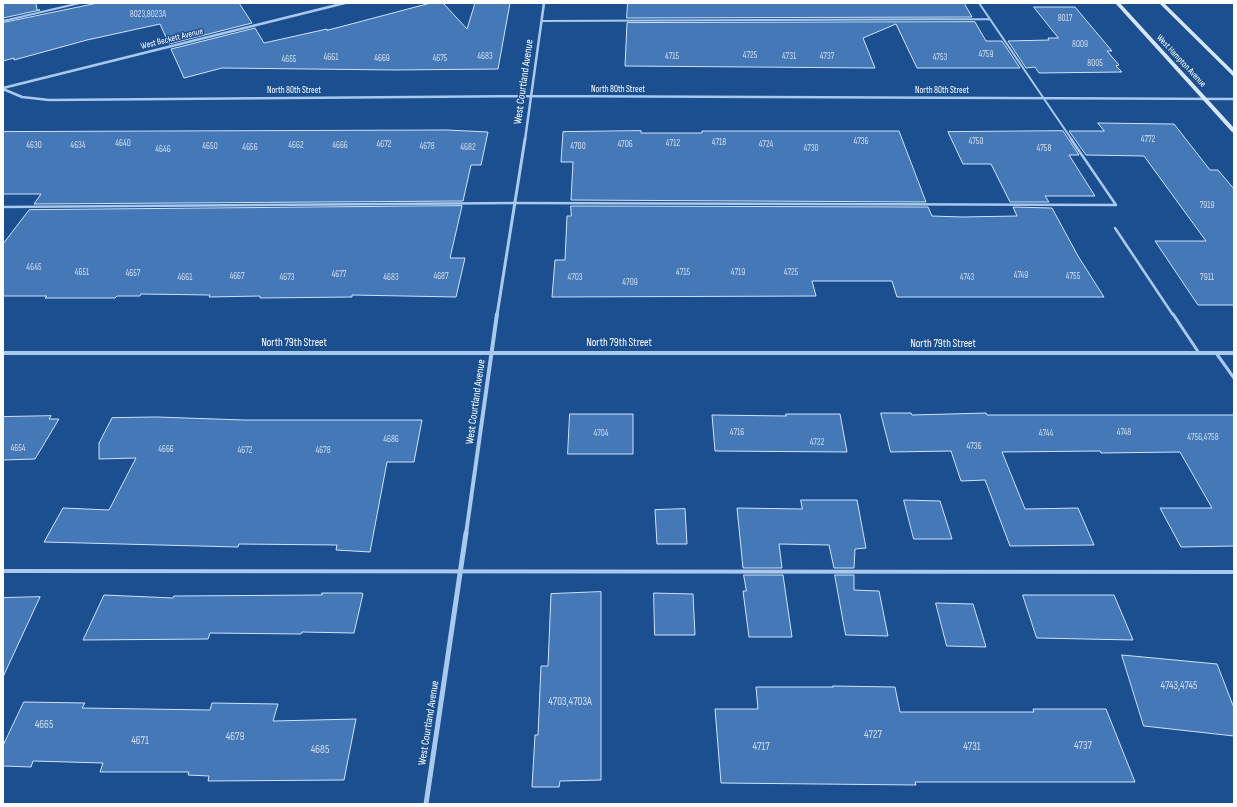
<!DOCTYPE html>
<html>
<head>
<meta charset="utf-8">
<style>
  body { margin:0 }
  #map { position:relative; width:1237px; height:807px; overflow:hidden; background:#1b4f8f; font-family:"Sofia Sans Condensed",sans-serif }
  canvas { display:block }
  .frame { position:absolute; inset:0; border:4px solid #fff; pointer-events:none }
</style>
</head>
<body>
<div id="map">
<canvas width="1237" height="807"></canvas>
<div class="frame"></div>
</div>
<script>
const ctx = document.querySelector('canvas').getContext('2d');
ctx.lineJoin = 'round';
function paint(path, color) {
  ctx.fillStyle = color;
  ctx.fill(path, 'evenodd');
}
function trace(path, color, width, dash) {
  ctx.strokeStyle = color;
  ctx.lineWidth = width;
  ctx.lineCap = dash ? 'butt' : 'round';
  ctx.setLineDash(dash || []);
  ctx.stroke(path);
}
function write(font, color, halo, rows, align = 'center') {
  ctx.font = font + ' "Sofia Sans Condensed",sans-serif';
  ctx.lineWidth = 3;
  ctx.setLineDash([]);
  ctx.textBaseline = 'middle';
  ctx.strokeStyle = halo;
  ctx.fillStyle = color;
  for (const [text, x, y, turn = 0] of rows) {
    ctx.save();
    ctx.translate(x, y);
    ctx.rotate((+turn || 0) * Math.PI / 180);
    ctx.textAlign = isNaN(turn) ? turn : align;
    if (halo) ctx.strokeText(text, 0, 0);
    ctx.fillText(text, 0, 0);
    ctx.restore();
  }
}
const building = new Path2D(`
  M3 3H36L37 10H40L3 18Z
  M98 3H239L252 23 169 44 160 24 87 40 14 60V58L3 61V23Z
  M431 3H443L467 29 475 3H510L498 69 395 70 222 68 184 78 171 49 255 28 264 43 327 29V30Z
  M628 3H964L972 17 627 18Z
  M1034 7H1075L1112 51H1107L1119 65 1116 66 1122 72 1039 73 1035 67 1026 68 1008 41 1049 40 1048 38H1058Z
  M975 22 986 41H1002L1020 68H917L896 24 863 38 875 68 625 66 627 23Z
  M1098 123 1174 124 1210 170H1218L1234 189V305H1198L1155 241H1206L1144 156 1086 155 1069 131H1104Z
  M447 130 488 132 481 165H471L463 201 34 204 41 194H3V132Z
  M641 131V133H702V131H899L926 202 571 200 573 162H561L563 132Z
  M1063 131 1079 155H1069L1095 196H1045L1049 202H1010L991 164H963L948 132Z
  M462 206 450 258H465L456 297 352 295V297L260 298V296L209 297 210 295 141 294 140 296H117L115 298H45L47 296H3V244L29 210Z
  M571 206 928 207 932 216 962 217 1017 216 1013 207 1052 208 1078 256 1104 297H897L892 281H812L816 296 552 297 555 260H565L567 216H571Z
  M881 413H911L912 415 986 413 987 415H1234V546L1181 547 1160 508H1212L1180 452 1101 453 1100 451 1002 452 1025 509 1078 508 1094 545 1010 546 985 480 961 481 951 451 891 452Z
  M570 414H633V454H568Z
  M786 414H840L847 452 715 451 712 415 786 416Z
  M51 416 49 419H59L35 459 3 460V417Z
  M157 417 244 420H422L414 462H387L370 552 336 550 337 545 239 544 238 547 44 542 63 508 109 510 136 458 99 459V443L112 418Z
  M801 500H857L866 548 855 549 854 568H834L829 545 779 544 782 568H743L737 508 802 509Z
  M904 500 940 501 952 539H914Z
  M685 509 687 544H657L655 510Z
  M744 575H783L792 637H749L743 591H746Z
  M835 575H854V590L879 591 888 636 846 635Z
  M601 592V780L560 781 559 787H532L535 735H538L541 666H548L551 594Z
  M322 593H362L363 594 354 633 302 632 301 634 210 633 208 639 83 640 104 595 173 598 174 596 322 595Z
  M654 593 693 594 695 635H655Z
  M1023 595H1114L1133 640 1037 638Z
  M40 597 3 677V598Z
  M936 603 973 604 986 647 947 646Z
  M1122 655 1217 664 1234 708V736L1144 726Z
  M833 686 895 687 900 712H1034L1033 709H1106L1135 782H915L916 785 721 783 715 709H758L756 687H833Z
  M24 702 85 703 82 708 210 710 212 703 278 704 273 721 356 719 344 780 208 781 209 776 188 775 189 772H100L103 763 33 761 31 767 3 766V746Z`);
const laneFar3 = new Path2D(`
  M979 3 1072 140
  M3 21 80 3
  M542 21 990 19`);
const laneFar2 = new Path2D(`
  M3 207 515 203 1116 205 1071 139
  M1115 228 1173 315`);
const laneFar1 = new Path2D(`
  M1173 314 1199 353
  M1216 353 1234 378`);
const lane = new Path2D(`
  M3 571 1234 572`);
const streetFar3 = new Path2D(`
  M3 88 345 3
  M3 89 22 97 49 100 531 96 1234 99
  M525 140 544 3`);
const streetFar2 = new Path2D(`
  M497 315 525 139`);
const streetFar1 = new Path2D(`
  M3 353H1234
  M466 534 497 314`);
const street = new Path2D(`
  M426 804 466 533`);
const secondary = new Path2D(`
  M1115 3H1120L1234 128V133L1232 132Z
  M1159 3H1164L1234 72V77Z`);
const numberNames = [
  ["8023,8023A",148,15],
  ["8017",1065,19],
  ["8009",1080,45],
  ["4759",986,55],
  ["4725",750,56],
  ["4683",485,57],
  ["4715",672,57],
  ["4731",789,57],
  ["4737",827,57],
  ["4661",331,58],
  ["4753",940,58],
  ["4669",382,59],
  ["4675",440,59],
  ["4655",289,60],
  ["8005",1095,64],
  ["4772",1148,140],
  ["4736",861,142],
  ["4750",976,142],
  ["4718",719,143],
  ["4640",123,144],
  ["4712",673,144],
  ["4672",384,145],
  ["4706",625,145],
  ["4724",766,145],
  ["4630",34,146],
  ["4634",78,146],
  ["4662",296,146],
  ["4666",340,146],
  ["4650",210,147],
  ["4678",427,147],
  ["4700",578,147],
  ["4656",250,148],
  ["4682",468,148],
  ["4730",811,149],
  ["4758",1044,149],
  ["4646",163,150],
  ["7919",1207,206],
  ["4645",34,268],
  ["4651",82,273],
  ["4715",683,273],
  ["4719",738,273],
  ["4725",791,273],
  ["4657",133,274],
  ["4677",339,275],
  ["4749",1021,276],
  ["4667",237,277],
  ["4687",441,277],
  ["4755",1073,277],
  ["4661",185,278],
  ["4673",287,278],
  ["4683",391,278],
  ["4703",575,278],
  ["4743",967,278],
  ["7911",1207,278],
  ["4709",630,283],
  ["4716",737,433],
  ["4748",1124,433],
  ["4704",601,434],
  ["4744",1046,434],
  ["4756,4758",1203,438],
  ["4686",391,440],
  ["4722",817,443],
  ["4736",974,447],
  ["4654",18,449],
  ["4666",166,450],
  ["4672",245,451],
  ["4678",323,451]
];
const farStreetnames = [
  ["West Beckett Avenue",172,39,-14],
  ["West Hampton Avenue",1181,61,47],
  ["North 80th Street",618,90],
  ["North 80th Street",294,91],
  ["North 80th Street",942,91]
];
const streetNames = [
  ["West Courtland Avenue",524,82,-82],
  ["North 79th Street",294,343],
  ["North 79th Street",619,343],
  ["North 79th Street",943,344],
  ["West Courtland Avenue",476,402,-82],
  ["West Courtland Avenue",429,723,-81]
];
const nearNumbernames = [
  ["4743,4745",1179,686],
  ["4703,4703A",570,702],
  ["4665",44,725],
  ["4727",873,735],
  ["4679",235,737],
  ["4671",140,741],
  ["4737",1083,746],
  ["4717",761,747],
  ["4731",972,747],
  ["4685",320,750]
];
paint(building, '#4478b7');
trace(building, '#cfe3fa', 1);
trace(laneFar3, '#a9c9ee', 2);
trace(laneFar2, '#a9c9ee', 2.5);
trace(laneFar1, '#a9c9ee', 3);
trace(lane, '#a9c9ee', 4);
trace(streetFar3, '#a9c9ee', 2.5);
trace(streetFar2, '#a9c9ee', 3);
trace(streetFar1, '#a9c9ee', 4);
trace(street, '#a9c9ee', 5);
paint(secondary, '#d6e6fa');
write('9px', '#d0dded', null, numberNames);
write('9px', '#fff', '#1b4f8f', farStreetnames);
write('11px', '#fff', '#1b4f8f', streetNames);
write('11px', '#d0dded', null, nearNumbernames);
</script>
</body>
</html>
